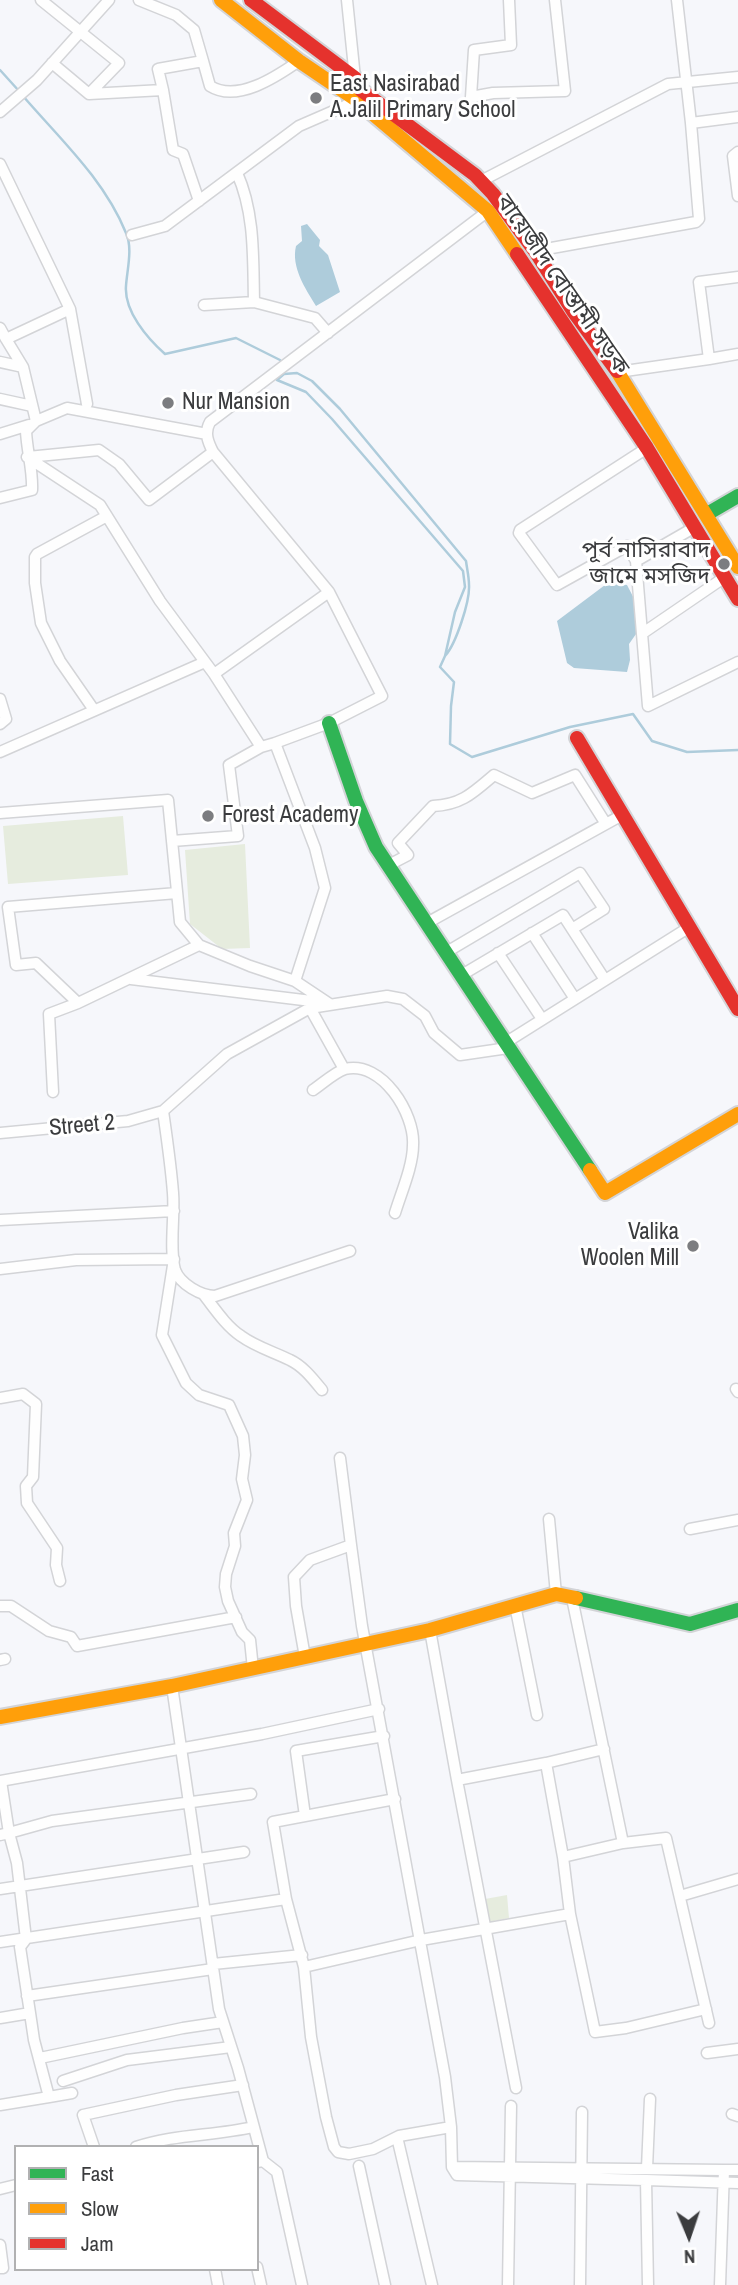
<!DOCTYPE html>
<html>
<head>
<meta charset="utf-8">
<style>
  body { margin:0 }
  #map { position:relative; width:738px; height:2285px; overflow:hidden; background:#f6f7fb; font-family:"Archivo Narrow",sans-serif }
  canvas { display:block }
  .legend { position:absolute; left:14px; top:2145px; width:245px; height:126px; box-sizing:border-box; background:#fff; border:2px solid #b1b1b2; margin:0; padding:9px 12px; list-style:none; font-size:21px; color:#3b3c3e }
  .legend li { display:flex; align-items:center; gap:14px; height:35px }
  .legend b { width:35px; border:2px solid #b1b1b2 }
  .north { position:absolute; left:654px; top:2201px; width:70px; height:70px; -webkit-text-stroke:5px #fff; paint-order:stroke; rotate:178deg; font-size:19px; font-weight:700; line-height:28px; text-align:center; color:#3b3c3e }
  .north::after { content:''; display:block; margin:auto; width:24px; height:32px; background:#3b3c3e; clip-path:polygon(50% 0,100% 100%,50% 72%,0 100%) }
</style>
</head>
<body>
<div id="map">
<canvas width="738" height="2285"></canvas>
<ul class="legend">
<li><b style="height:9px;background:#30b455"></b>Fast</li>
<li><b style="height:9px;background:#ff9f0a"></b>Slow</li>
<li><b style="height:9px;background:#e5322d"></b>Jam</li>
</ul>
<div class="north">N</div>
</div>
<script>
const ctx = document.querySelector('canvas').getContext('2d');
ctx.lineJoin = 'round';
function paint(path, color) {
  ctx.fillStyle = color;
  ctx.fill(path, 'evenodd');
}
function trace(path, color, width, dash) {
  ctx.strokeStyle = color;
  ctx.lineWidth = width;
  ctx.lineCap = dash ? 'butt' : 'round';
  ctx.setLineDash(dash || []);
  ctx.stroke(path);
}
function write(font, color, halo, rows, align = 'center') {
  ctx.font = font + ' "Archivo Narrow","Noto Sans Bengali",sans-serif';
  ctx.lineWidth = 6;
  ctx.setLineDash([]);
  ctx.textBaseline = 'middle';
  ctx.strokeStyle = halo;
  ctx.fillStyle = color;
  for (const [text, x, y, turn = 0] of rows) {
    ctx.save();
    ctx.translate(x, y);
    ctx.rotate((+turn || 0) * Math.PI / 180);
    ctx.textAlign = isNaN(turn) ? turn : align;
    if (halo) ctx.strokeText(text, 0, 0);
    ctx.fillText(text, 0, 0);
    ctx.restore();
  }
}
const green = new Path2D(`
  M123 816 128 875 8 884 3 826Z
  M245 844 250 948 222 949 190 924 185 850Z
  M507 1895 509 1918 489 1922 485 1899Z`);
const water = new Path2D(`
  M307 224 320 240 319 246 328 255 340 292 316 306C305 288 291 267 296 246L302 241 301 226Z
  M609 582 627 585 640 610 641 627 629 644 630 660 627 672 574 668 567 663 557 621Z`);
const stream = new Path2D(`
  M0 70 19 91
  M23 96C60 139 104 179 126 233 133 248 127 270 126 286 124 311 147 338 165 354L236 338 280 360
  M297 373 312 381 340 409 466 561C467 569 469 577 469 585 470 601 456 644 445 656L455 612 465 587 463 571 332 419 306 392 277 380 284 374Z
  M445 656 440 667 454 682 451 706 450 744 472 757 570 727 633 714 652 741 687 752 738 750`);
const street = new Path2D(`
  M41 0 119 63 89 94
  M139 0 176 15 194 30 203 61
  M347 0 355 78
  M509 0 511 45 474 50 471 97 493 93 565 91 555 0
  M52 63 89 94 163 90 158 69 203 61 210 86C237 103 276 77 299 61
  M163 90 173 150 183 154 199 201
  M0 112 37 80 109 0
  M691 123 738 117
  M738 152 733 156 738 196
  M0 164 70 309
  M237 173C255 213 253 258 254 302L315 318 328 333
  M481 181 668 84 738 77
  M132 235 165 226 299 126 345 106 355 99
  M535 251 696 222 699 219 691 123 677 0
  M204 305 254 302
  M0 328 6 339 70 309 87 404
  M6 339 23 367
  M709 359 738 354
  M0 362 23 367 36 421
  M618 372 709 359 699 282 738 277
  M0 399 32 406
  M0 434 29 425
  M647 448 520 530 519 533 557 585 627 546 636 561 695 527
  M27 457 100 505 160 601 214 674 329 592 213 452C208 442 204 433 210 422L488 211
  M28 457 99 450 119 464 149 500 213 452
  M0 498 32 490C33 470 27 452 26 431L36 421 67 408 207 434
  M636 561 648 706 738 662
  M643 633 725 577
  M214 674 261 747 275 743
  M0 699 6 719 0 724
  M94 710 60 661 41 623 35 583V557L37 554 107 516
  M0 752 205 662
  M0 813 168 800 180 922 199 945 250 966 295 981 328 1003 131 979
  M172 841 238 836 229 765 261 747
  M387 866 408 855 398 843 433 806C461 805 473 793 494 775L532 793 575 775 606 824
  M425 924 622 815
  M532 933 575 999
  M445 953 580 873 604 909 572 929
  M498 953 542 1019
  M460 976 563 915 605 980
  M295 981 325 888 315 848 275 743 329 723 382 696 329 592
  M78 1003 199 945
  M310 1008 344 1069
  M505 1043 688 928
  M313 1090C322 1084 335 1072 345 1069 382 1060 415 1114 413 1145 413 1166 401 1193 395 1213
  M53 1092 49 1014 78 1003 36 963 16 965 8 907 177 893
  M0 1133 128 1121 163 1111
  M0 1220 174 1211
  M350 1251 215 1296C201 1296 180 1284 175 1270 169 1249 175 1216 173 1193 171 1166 167 1139 163 1111L227 1054 310 1008 387 996 403 999 425 1016 434 1033 460 1055 508 1048
  M0 1269 76 1260 174 1259 162 1335 186 1383 199 1395 229 1405 243 1436 245 1455 242 1479 247 1500 234 1533 235 1546 226 1574 225 1587 228 1601 242 1632 250 1640 253 1669
  M204 1295C215 1309 226 1326 241 1336 256 1347 274 1352 290 1360 303 1366 313 1379 322 1390
  M736 1389 738 1392
  M0 1398 23 1394 36 1404 33 1477 26 1486 27 1503 57 1548 56 1565 60 1581
  M549 1519 556 1594
  M690 1529 738 1520
  M351 1545 362 1626 445 2077 451 2127 452 2167 457 2175 646 2180 648 2285
  M572 1598 623 1843 666 1838 709 2023
  M515 1605 537 1715
  M0 1606H11L49 1631 71 1637 77 1646 236 1617
  M430 1630 457 1780 546 1763
  M305 1657 296 1606 294 1577 310 1560 351 1545 340 1458
  M0 1660 5 1659
  M172 1686 219 2009 238 2068 263 2161 257 2162
  M457 1780 516 2088
  M0 1781 262 1734 379 1709
  M305 1816 296 1751 384 1736
  M0 1835 9 1833 1 1781
  M563 1857 623 1843
  M0 1889 244 1852
  M680 1896 738 1879
  M286 1899 304 1967 421 1940 570 1914 563 1857 546 1763 604 1749
  M570 1914 595 2032 626 2028 706 2009
  M0 1942 286 1899 273 1822 395 1799
  M213 1964 302 1955
  M304 1967 311 2037 326 2117 334 2147 338 2152 349 2154 373 2149 399 2136 451 2127
  M27 1996 213 1969
  M30 2013 34 2040 49 2097 72 2093
  M0 2018 30 2013 20 1947 26 1939 17 1863 9 1833 52 1821 251 1794
  M707 2053 738 2049
  M40 2058 183 2028 223 2022
  M63 2081 127 2060 231 2047
  M0 2105 49 2097
  M732 2114 738 2116
  M397 2137 432 2285
  M94 2147 83 2115 176 2095 243 2085
  M136 2147C174 2134 214 2136 253 2127
  M263 2161 277 2172 302 2285
  M359 2166 385 2285
  M452 2167 724 2170 720 2285
  M647 2168 650 2099
  M724 2170H738
  M646 2180 738 2183
  M0 2189 16 2185
  M0 2245 3 2268H0
  M257 2267 261 2285
  M215 2269 218 2285
  M508 2285 511 2106
  M580 2285 582 2112`);
const fast = new Path2D(`
  M707 514 738 496
  M329 723 356 801 376 847 590 1170
  M576 1598 690 1624 738 1610`);
const slow = new Path2D(`
  M221 0 299 61 355 99 488 211 517 254
  M617 371 738 567
  M590 1170 605 1193 738 1114
  M0 1717 172 1686 430 1630 556 1594 576 1598`);
const jam = new Path2D(`
  M251 0 355 78 361 90 475 175 493 194 535 251 573 311 617 371
  M517 254 647 448 738 599
  M577 738 738 1009`);
const markers = [
  [316,98,7,"#7c7d80"],
  [168,403,7,"#7c7d80"],
  [724,564,7,"#7c7d80"],
  [208,816,7,"#7c7d80"],
  [693,1246,7,"#7c7d80"]
];
const poiNames = [
  ["East Nasirabad",330,85],
  ["A.Jalil Primary School",330,111],
  ["Nur Mansion",182,403],
  ["পূর্ব নাসিরাবাদ",710,551,"right"],
  ["জামে মসজিদ",710,577,"right"],
  ["Forest Academy",222,816],
  ["Valika",679,1233,"right"],
  ["Woolen Mill",679,1259,"right"]
];
const streetNames = [
  ["বায়েজীদ বোস্তামী সড়ক",562,285,55],
  ["Street 2",82,1126,-5]
];
paint(green, '#e6ecde');
paint(water, '#aeccdb');
trace(stream, '#aeccdb', 2.5);
trace(street, '#d3d4d7', 13);
trace(fast, '#d3d4d7', 18);
trace(slow, '#d3d4d7', 18);
trace(jam, '#d3d4d7', 18);
trace(street, '#fefefe', 10);
trace(fast, '#30b455', 14);
trace(slow, '#ff9f0a', 14);
trace(jam, '#e5322d', 14);
for (const [x, y, r, color] of markers) {
  const dot = new Path2D();
  dot.arc(x, y, r, 0, 2 * Math.PI);
  ctx.fillStyle = color;
  ctx.fill(dot);
  trace(dot, '#fff', 2.5);
}
write('23px', '#3b3c3e', '#fff', poiNames, 'left');
write('23px', '#3b3c3e', '#fff', streetNames);
</script>
</body>
</html>
